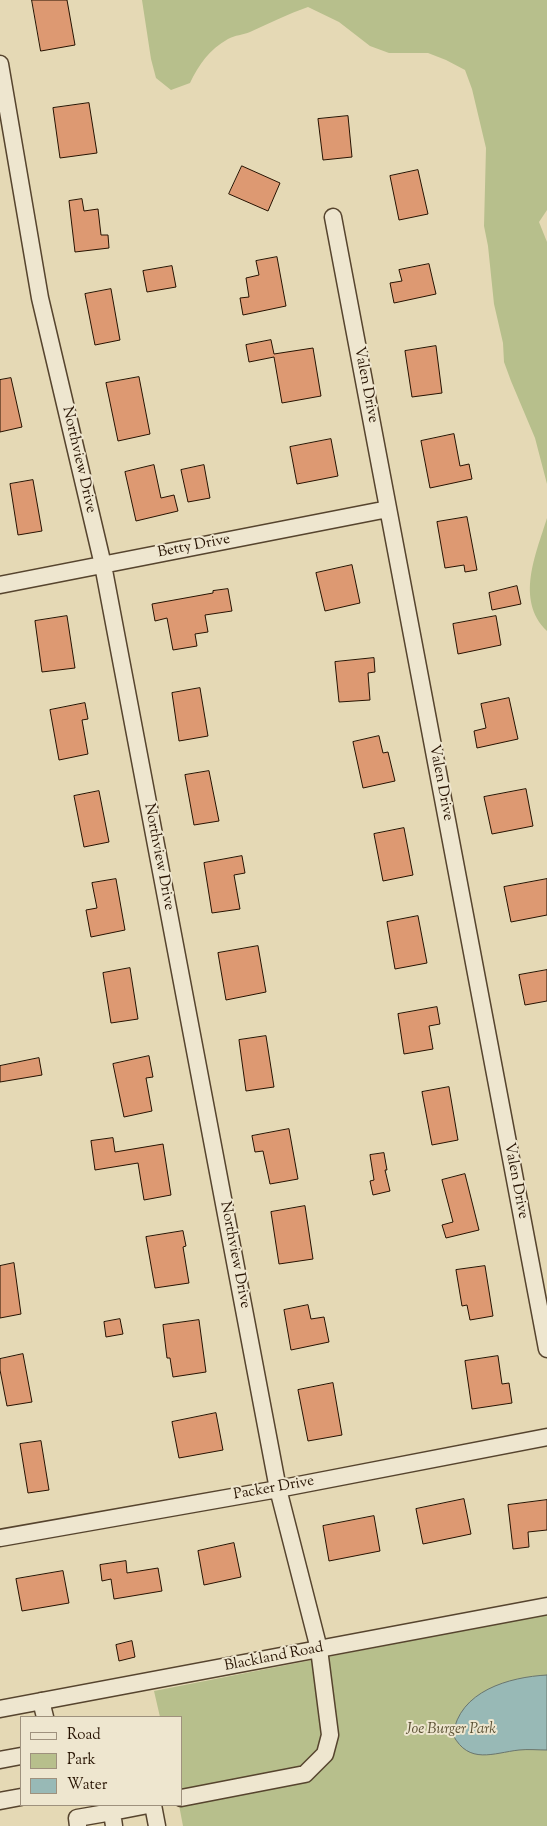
<!DOCTYPE html>
<html>
<head>
<meta charset="utf-8">
<style>
  body { margin:0 }
  #map { position:relative; width:547px; height:1826px; overflow:hidden; background:#e5d9b5; font-family:"Sorts Mill Goudy",serif }
  canvas { display:block }
  .legend { position:absolute; left:20px; top:1716px; width:162px; height:90px; box-sizing:border-box; background:#eee6cf; border:1px solid #9e917d; margin:0; padding:6px 9px; list-style:none; font-size:15px; color:#261201 }
  .legend li { display:flex; align-items:center; gap:10px; height:25px }
  .legend b { width:25px; border:1px solid #9e917d }
</style>
</head>
<body>
<div id="map">
<canvas width="547" height="1826"></canvas>
<ul class="legend">
<li><b style="height:6px;background:#eee6cf"></b>Road</li>
<li><b style="height:14px;background:#b7bf8c"></b>Park</li>
<li><b style="height:14px;background:#98b9b6"></b>Water</li>
</ul>
</div>
<script>
const ctx = document.querySelector('canvas').getContext('2d');
ctx.lineJoin = 'round';
function paint(path, color) {
  ctx.fillStyle = color;
  ctx.fill(path, 'evenodd');
}
function trace(path, color, width, dash) {
  ctx.strokeStyle = color;
  ctx.lineWidth = width;
  ctx.lineCap = dash ? 'butt' : 'round';
  ctx.setLineDash(dash || []);
  ctx.stroke(path);
}
function write(font, color, halo, rows, align = 'center') {
  ctx.font = font + ' "Sorts Mill Goudy",serif';
  ctx.lineWidth = 4;
  ctx.setLineDash([]);
  ctx.textBaseline = 'middle';
  ctx.strokeStyle = halo;
  ctx.fillStyle = color;
  for (const [text, x, y, turn = 0] of rows) {
    ctx.save();
    ctx.translate(x, y);
    ctx.rotate((+turn || 0) * Math.PI / 180);
    ctx.textAlign = isNaN(turn) ? turn : align;
    if (halo) ctx.strokeText(text, 0, 0);
    ctx.fillText(text, 0, 0);
    ctx.restore();
  }
}
const green = new Path2D(`
  M142 0H547V210L539 222 547 242V484L535 438 511 381 504 362 503 343 494 304 488 246 484 226 486 148 472 89 465 70 446 60 428 53H389L370 46 339 22 308 7C288 14 270 23 250 32 243 35 235 35 228 39 209 50 199 64 190 83L171 90 156 78 151 59Z
  M547 518V631C515 600 536 554 547 518Z
  M547 1614V1826H183L179 1805H181V1717H160L154 1691Z`);
const water = new Path2D(`
  M547 1675V1750C538 1750 528 1749 519 1750 493 1753 469 1765 453 1735 459 1691 509 1677 547 1675Z`);
const building = new Path2D(`
  M32 0H67L75 45 41 51Z
  M89 103 97 153 60 158 53 108Z
  M348 116 352 157 323 160 318 119Z
  M242 166 280 183 268 211 229 194Z
  M418 170 428 214 399 220 390 176Z
  M82 199 84 211 98 209 101 235H108L109 248 75 252 69 201Z
  M277 257 286 306 243 315 240 298 249 297 246 278 259 275 256 261Z
  M429 264 436 294 394 303 390 283 402 281 399 270Z
  M172 266 176 287 147 292 143 271Z
  M111 289 120 340 95 345 85 294Z
  M271 340 274 354 313 348 321 396 282 403 274 357 249 362 246 345Z
  M436 346 442 393 412 397 405 351Z
  M139 377 150 434 118 441 106 383Z
  M11 378 22 427 0 432V380Z
  M454 434 460 466 469 464 472 479 430 488 421 441Z
  M331 439 338 476 297 484 290 447Z
  M154 465 161 498 174 495 178 511 136 521 125 472Z
  M204 465 210 498 188 502 181 470Z
  M33 480 42 531 18 535 10 484Z
  M467 517 477 570 465 572 464 565 445 568 437 522Z
  M352 565 360 603 325 611 316 573Z
  M517 586 521 604 492 610 489 593Z
  M228 589 232 611 205 615 208 632 195 634 197 646 173 650 167 618 155 621 152 604 213 593V591Z
  M67 616 75 668 42 672 35 621Z
  M496 616 501 645 458 654 453 624Z
  M374 658 375 672 368 673 370 700 339 702 335 662Z
  M200 688 208 736 179 741 172 693Z
  M509 698 518 739 477 748 474 731 486 728 481 704Z
  M85 703 88 719 82 720 88 754 59 760 50 710Z
  M379 736 383 753 388 752 395 781 363 788 353 742Z
  M209 771 219 821 194 825 185 775Z
  M526 789 533 826 492 834 484 797Z
  M99 791 109 842 84 847 74 796Z
  M404 828 413 875 383 881 374 834Z
  M242 856 245 873 234 875 240 909 212 913 204 863Z
  M116 879 125 930 91 937 86 910 97 908 92 883Z
  M547 879V915L511 922 504 887Z
  M418 916 427 963 395 969 387 922Z
  M258 946 266 992 226 1000 218 953Z
  M130 968 138 1019 111 1023 103 973Z
  M547 970V1001L525 1005 519 975Z
  M437 1007 440 1024 429 1026 433 1049 404 1054 398 1014Z
  M266 1036 274 1087 246 1091 239 1040Z
  M149 1056 153 1077 146 1078 152 1111 124 1117 113 1064Z
  M39 1058 42 1075 0 1082V1066Z
  M449 1087 458 1140 432 1145 422 1092Z
  M289 1129 298 1179 270 1184 263 1151 255 1152 252 1136Z
  M113 1138 115 1152 163 1144 171 1195 144 1200 138 1163 95 1170 91 1141Z
  M384 1153 387 1170H385L390 1191 373 1195 370 1181 374 1180 370 1155Z
  M465 1174 479 1230 446 1238 442 1225 453 1222 442 1180Z
  M305 1206 313 1259 279 1264 271 1212Z
  M183 1231 186 1246 183 1247 189 1283 155 1288 146 1237Z
  M14 1263 21 1314 0 1318V1266Z
  M485 1266 493 1316 470 1320 467 1305 462 1306 456 1270Z
  M308 1305 311 1319 324 1317 329 1342 291 1350 284 1310Z
  M120 1319 123 1334 106 1337 104 1322Z
  M199 1320 206 1372 173 1377 170 1358H167L163 1325Z
  M23 1354 32 1402 7 1406 0 1370V1359Z
  M498 1356 502 1384 509 1383 512 1403 472 1409 465 1361Z
  M333 1383 342 1435 308 1441 298 1390Z
  M216 1413 223 1450 179 1458 172 1422Z
  M41 1441 49 1490 28 1493 20 1444Z
  M464 1499 471 1534 423 1544 416 1509Z
  M547 1500V1530L528 1532 529 1547 513 1549 508 1505Z
  M374 1516 380 1551 329 1561 323 1526Z
  M234 1543 241 1577 204 1585 198 1551Z
  M126 1561 127 1573 158 1568 162 1591 114 1599 111 1579 102 1581 100 1565Z
  M63 1571 69 1603 22 1611 16 1579Z
  M132 1641 135 1657 119 1661 116 1645Z`);
const minor = new Path2D(`
  M0 64 40 298 103 565 278 1489 319 1649 330 1735 325 1754 305 1774 181 1798
  M333 217 547 1349
  M0 585 388 509
  M0 1538 278 1489 547 1437
  M41 1701 45 1717
  M0 1709 547 1606
  M0 1760 21 1756
  M0 1801 21 1797
  M153 1805 157 1826
  M78 1826 77 1818 112 1812
  M114 1826 112 1812 148 1805`);
const streetNames = [
  ["Valen Drive",365,385,79],
  ["Northview Drive",78,460,77],
  ["Betty Drive",194,547,-11],
  ["Valen Drive",440,783,79],
  ["Northview Drive",158,857,79],
  ["Valen Drive",515,1181,79],
  ["Northview Drive",234,1255,79],
  ["Packer Drive",274,1489,-10],
  ["Blackland Road",274,1658,-11]
];
const parkNames = [
  ["Joe Burger Park",451,1730]
];
paint(green, '#b7bf8c');
paint(water, '#98b9b6');
trace(water, '#6a766e', 1);
paint(building, '#dd9972');
trace(building, '#261201', 1);
trace(minor, '#56442e', 19);
trace(minor, '#eee6cf', 16);
write('15px', '#261201', '#eee6cf', streetNames);
write('italic 15px', '#594f32', '#eee6cf', parkNames);
</script>
</body>
</html>
